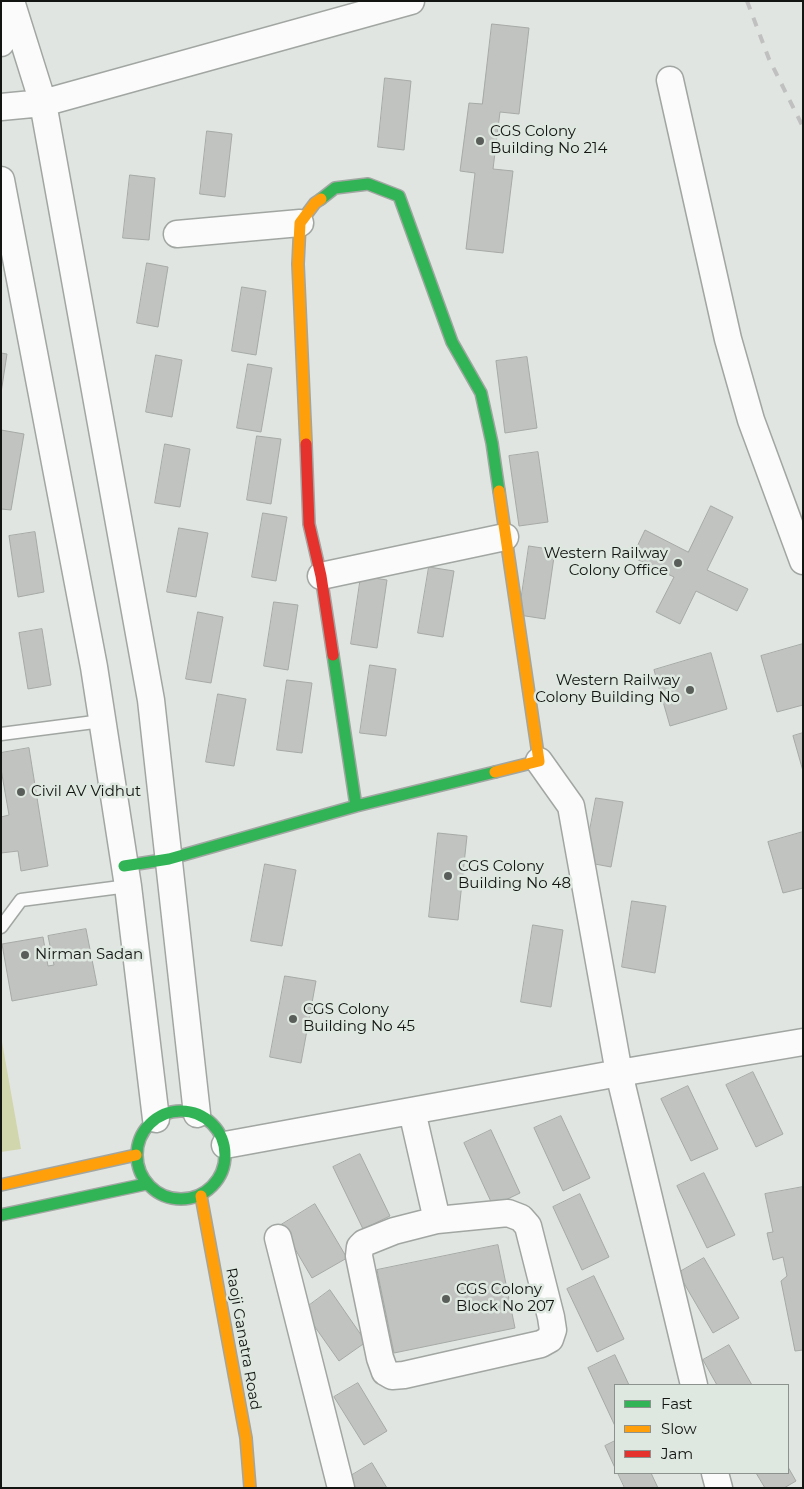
<!DOCTYPE html>
<html>
<head>
<meta charset="utf-8">
<style>
  body { margin:0 }
  #map { position:relative; width:804px; height:1489px; overflow:hidden; background:#e0e5e1; font-family:Montserrat,sans-serif }
  canvas { display:block }
  .frame { position:absolute; inset:0; border:2px solid #121512; pointer-events:none }
  .legend { position:absolute; left:614px; top:1384px; width:175px; height:90px; box-sizing:border-box; background:#dee7e0; border:1px solid #8c938e; margin:0; padding:6px 9px; list-style:none; font-size:15px; color:#121512 }
  .legend li { display:flex; align-items:center; gap:10px; height:25px }
  .legend b { width:25px; border:1px solid #8c938e }
</style>
</head>
<body>
<div id="map">
<canvas width="804" height="1489"></canvas>
<div class="frame"></div>
<ul class="legend">
<li><b style="height:6px;background:#30b455"></b>Fast</li>
<li><b style="height:6px;background:#ff9f0a"></b>Slow</li>
<li><b style="height:6px;background:#e5322d"></b>Jam</li>
</ul>
</div>
<script>
const ctx = document.querySelector('canvas').getContext('2d');
ctx.lineJoin = 'round';
function paint(path, color) {
  ctx.fillStyle = color;
  ctx.fill(path, 'evenodd');
}
function trace(path, color, width, dash) {
  ctx.strokeStyle = color;
  ctx.lineWidth = width;
  ctx.lineCap = dash ? 'butt' : 'round';
  ctx.setLineDash(dash || []);
  ctx.stroke(path);
}
function write(font, color, halo, rows, align = 'center') {
  ctx.font = font + ' Montserrat,sans-serif';
  ctx.lineWidth = 5;
  ctx.setLineDash([]);
  ctx.textBaseline = 'middle';
  ctx.strokeStyle = halo;
  ctx.fillStyle = color;
  for (const [text, x, y, turn = 0] of rows) {
    ctx.save();
    ctx.translate(x, y);
    ctx.rotate((+turn || 0) * Math.PI / 180);
    ctx.textAlign = isNaN(turn) ? turn : align;
    if (halo) ctx.strokeText(text, 0, 0);
    ctx.fillText(text, 0, 0);
    ctx.restore();
  }
}
const green = new Path2D(`
  M1 1036 21 1149 1 1152Z`);
const building = new Path2D(`
  M492 24 529 28 519 114 500 112 493 169 513 171 503 253 466 249 475 173 460 171 469 103 482 104Z
  M385 78 411 81 404 150 378 147Z
  M207 131 232 134 225 197 200 194Z
  M130 175 155 178 149 240 123 238Z
  M147 263 168 267 158 327 137 323Z
  M242 287 266 291 256 355 232 351Z
  M1 353 7 354 1 393Z
  M156 355 182 360 172 417 146 412Z
  M527 357 537 428 505 433 496 361Z
  M248 364 272 368 261 432 237 428Z
  M1 430 24 434 11 510 1 509Z
  M257 436 281 439 271 504 247 500Z
  M165 444 190 449 180 507 155 503Z
  M538 452 548 522 519 526 509 456Z
  M711 506 733 517 707 570 748 589 737 611 696 591 680 624 656 612 674 577 632 557 645 530 688 552Z
  M263 513 287 517 276 581 252 577Z
  M179 528 208 533 196 597 167 592Z
  M35 532 44 592 18 597 9 536Z
  M529 546 555 550 545 619 519 615Z
  M429 567 454 571 443 637 418 633Z
  M361 576 387 580 377 648 351 644Z
  M274 602 298 605 288 670 264 666Z
  M198 612 223 617 211 683 186 679Z
  M42 629 51 685 28 689 19 633Z
  M803 644V705L777 712 761 656Z
  M711 653 727 709 670 726 654 670Z
  M370 665 396 669 386 736 360 733Z
  M287 680 312 683 302 753 277 750Z
  M218 694 246 699 234 766 206 762Z
  M803 733V771L793 736Z
  M29 748 48 866 21 871 18 851 1 853V817L9 815 1 769V753Z
  M596 798 623 802 611 867 584 862Z
  M803 832V888L783 893 768 842Z
  M438 833 467 836 458 920 429 917Z
  M265 864 296 870 282 946 251 941Z
  M632 901 666 906 655 973 622 967Z
  M533 925 563 930 551 1007 521 1002Z
  M86 929 97 985 12 1001 2 944 43 937 48 966 54 965 48 936Z
  M285 976 316 981 301 1063 270 1057Z
  M753 1072 783 1134 756 1147 726 1085Z
  M688 1086 718 1149 691 1161 661 1099Z
  M561 1116 590 1178 563 1191 534 1128Z
  M491 1130 520 1193 493 1206 464 1143Z
  M360 1154 390 1216 363 1229 333 1167Z
  M704 1173 735 1235 707 1248 677 1186Z
  M803 1187V1350L795 1351 781 1281 787 1276 783 1257 773 1260 767 1233 773 1232 765 1194Z
  M580 1194 609 1257 582 1270 553 1207Z
  M315 1204 347 1258 312 1278 281 1225Z
  M498 1245 515 1328 394 1353 377 1270Z
  M704 1258 739 1318 713 1333 678 1273Z
  M594 1276 624 1339 597 1352 567 1289Z
  M330 1290 366 1342 339 1361 303 1310Z
  M729 1345 752 1385H717L703 1360Z
  M615 1355 629 1385H615V1426L588 1368Z
  M358 1383 387 1431 364 1445 334 1397Z
  M615 1441V1468L605 1446Z
  M372 1463 387 1488H355L349 1477Z
  M788 1467 796 1481 784 1488H765L756 1473H788Z
  M618 1473H651L658 1488H625Z`);
const lane = new Path2D(`
  M1 734 102 721
  M1 927 21 900 128 886`);
const street = new Path2D(`
  M11 1 43 103 151 700 197 1114
  M1 43 10 2
  M670 80 728 339 751 420 803 561
  M1 107 43 103 411 1
  M1 180 94 667 128 886 156 1119
  M177 234 300 223
  M321 576 505 537
  M539 761 571 806 619 1073 694 1385
  M412 1111 437 1220
  M225 1145 619 1073 803 1042
  M508 1213 521 1218 528 1226 551 1317 553 1330 550 1339 541 1344 404 1375 392 1376 385 1372 380 1358 359 1256 360 1247 364 1243 394 1231 437 1220Z
  M278 1238 341 1488
  M715 1473 719 1488`);
const fast = new Path2D(`
  M321 199 335 188 368 184 399 196 452 342 481 393 492 443 499 491
  M333 655 356 806
  M124 866 169 859 356 806 495 772
  M137 1155a44 44 0 1 1 88 0a44 44 0 1 1-88 0Z
  M1 1215 146 1184`);
const slow = new Path2D(`
  M306 444 298 264 300 223 315 203 321 199
  M495 772 539 761 499 491
  M1 1185 136 1155
  M201 1196 246 1438 250 1488`);
const jam = new Path2D(`
  M306 444 309 524 321 576 333 655`);
const rail = new Path2D(`
  M747 1 769 59 803 127`);
const markers = [
  [480,141,5,"#5a5e5a"],
  [678,563,5,"#5a5e5a"],
  [690,690,5,"#5a5e5a"],
  [21,792,5,"#5a5e5a"],
  [448,876,5,"#5a5e5a"],
  [25,955,5,"#5a5e5a"],
  [293,1019,5,"#5a5e5a"],
  [446,1299,5,"#5a5e5a"]
];
const poiNames = [
  ["CGS Colony",490,132],
  ["Building No 214",490,149],
  ["Western Railway",668,554,"right"],
  ["Colony Office",668,571,"right"],
  ["Western Railway",680,681,"right"],
  ["Colony Building No",680,698,"right"],
  ["Civil AV Vidhut",31,792],
  ["CGS Colony",458,867],
  ["Building No 48",458,884],
  ["Nirman Sadan",35,955],
  ["CGS Colony",303,1010],
  ["Building No 45",303,1027],
  ["CGS Colony",456,1290],
  ["Block No 207",456,1307]
];
const streetNames = [
  ["Raoji Ganatra Road",243,1339,80]
];
paint(green, '#d2d6ad');
paint(building, '#c0c3c0');
trace(building, '#a6a9a6', 1);
trace(lane, '#a2a6a3', 15);
trace(street, '#a2a6a3', 29);
trace(fast, '#a2a6a3', 14);
trace(slow, '#a2a6a3', 14);
trace(jam, '#a2a6a3', 14);
trace(lane, '#fafbfa', 12);
trace(street, '#fafbfa', 26);
trace(fast, '#30b455', 11);
trace(slow, '#ff9f0a', 11);
trace(jam, '#e5322d', 11);
trace(rail, '#bfc0bf', 4, [9, 9]);
for (const [x, y, r, color] of markers) {
  const dot = new Path2D();
  dot.arc(x, y, r, 0, 2 * Math.PI);
  ctx.fillStyle = color;
  ctx.fill(dot);
  trace(dot, '#dee7e0', 2);
}
write('15px', '#121512', '#dee7e0', poiNames, 'left');
write('15px', '#121512', '#dee7e0', streetNames);
</script>
</body>
</html>
